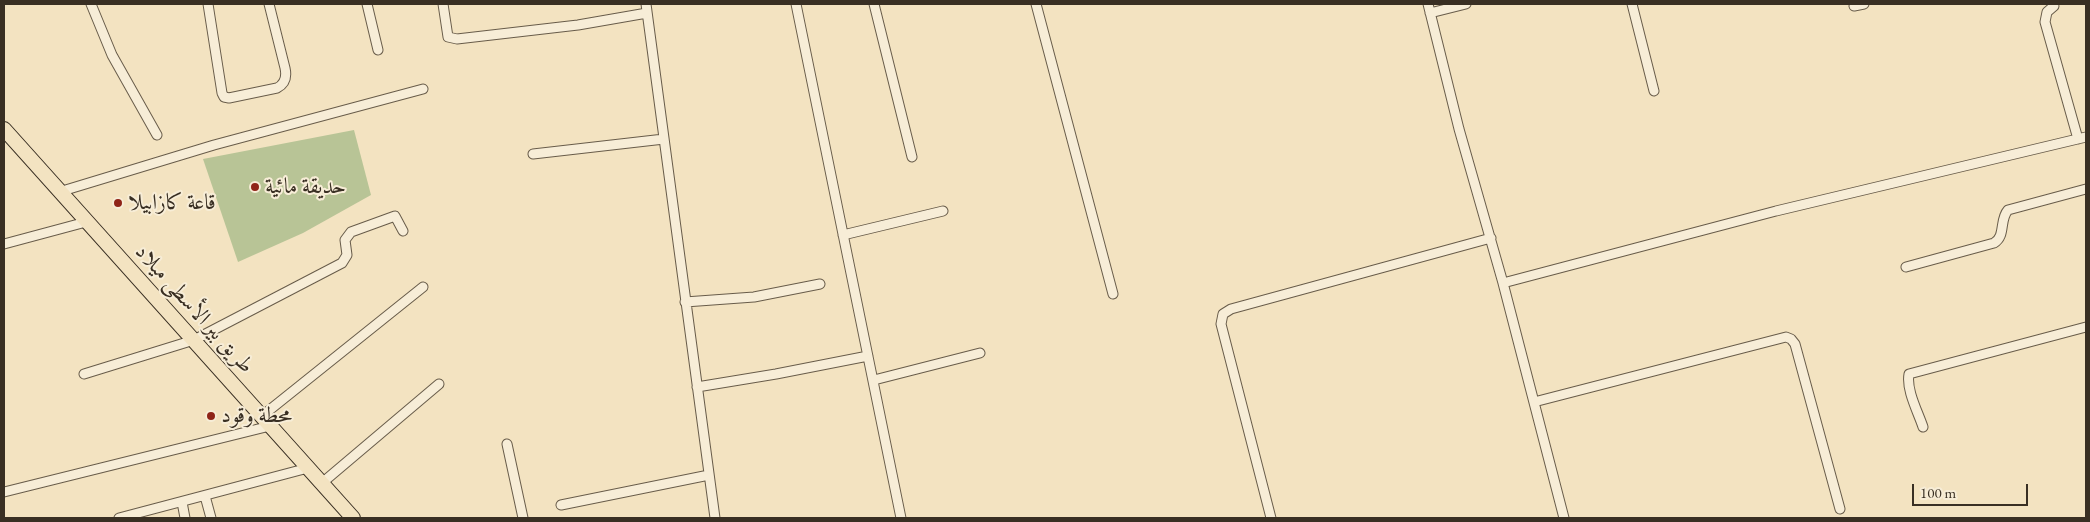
<!DOCTYPE html>
<html>
<head>
<meta charset="utf-8">
<style>
  body { margin:0 }
  #map { position:relative; width:2090px; height:522px; overflow:hidden; background:#f3e3c1; font-family:"EB Garamond",serif }
  canvas { display:block }
  .frame { position:absolute; inset:0; border:5px solid #392f23; pointer-events:none }
  .scale { position:absolute; left:1912px; top:484px; width:116px; height:22px; box-sizing:border-box; border:2px solid #392f23; border-top:0; padding-left:6px; font-size:15px; line-height:18px; white-space:nowrap; color:#392f23; -webkit-text-stroke:4px #f7edd7; paint-order:stroke }
</style>
</head>
<body>
<div id="map">
<canvas width="2090" height="522"></canvas>
<div class="frame"></div>
<div class="scale">100 m</div>
</div>
<script>
const ctx = document.querySelector('canvas').getContext('2d');
ctx.lineJoin = 'round';
function paint(path, color) {
  ctx.fillStyle = color;
  ctx.fill(path, 'evenodd');
}
function trace(path, color, width, dash) {
  ctx.strokeStyle = color;
  ctx.lineWidth = width;
  ctx.lineCap = dash ? 'butt' : 'round';
  ctx.setLineDash(dash || []);
  ctx.stroke(path);
}
function write(font, color, halo, rows, align = 'center') {
  ctx.font = font + ' "EB Garamond",Amiri,serif';
  ctx.lineWidth = 4;
  ctx.setLineDash([]);
  ctx.textBaseline = 'middle';
  ctx.strokeStyle = halo;
  ctx.fillStyle = color;
  for (const [text, x, y, turn = 0] of rows) {
    ctx.save();
    ctx.translate(x, y);
    ctx.rotate((+turn || 0) * Math.PI / 180);
    ctx.textAlign = isNaN(turn) ? turn : align;
    if (halo) ctx.strokeText(text, 0, 0);
    ctx.fillText(text, 0, 0);
    ctx.restore();
  }
}
const green = new Path2D(`
  M354 130 371 195 303 233 238 262 203 159Z`);
const street = new Path2D(`
  M91 4 112 55 157 135
  M208 4 222 93 224 97 229 98 277 88C285 84 287 77 285 68L269 4
  M367 4 378 50
  M443 4 448 37 457 39 578 25 647 13
  M646 4 715 518
  M796 4 901 518
  M874 4 912 157
  M1036 4 1113 294
  M1428 4 1459 129 1503 283 1776 211 2086 137
  M1632 4 1654 91
  M1854 6 1864 4
  M2054 6 2047 12 2045 22 2078 139
  M1430 13 1466 4
  M533 154 664 139
  M59 192 214 145 423 89
  M843 235 943 211
  M4 244 86 222
  M1906 267 1994 243C2006 236 1999 220 2008 210L2086 189
  M1503 283 1564 518
  M685 302 754 297 820 284
  M84 374 194 340 342 263 347 255 345 240 351 232 395 216 403 231
  M874 380 980 353
  M697 387 776 374 868 356
  M1534 402 1786 337 1791 339 1795 344 1840 509
  M262 416 423 287
  M1923 427C1918 412 1906 390 1909 374L2086 327
  M507 444 523 518
  M322 483 439 384
  M4 492 270 426
  M205 496 211 518
  M182 502 185 518
  M561 505 709 475
  M119 518 308 468
  M1271 518 1221 324 1223 314 1231 309 1491 238`);
const primary = new Path2D(`
  M4 129 353 518`);
const markers = [
  [255,187,5,"#8f2418"],
  [118,203,5,"#8f2418"],
  [211,416,5,"#8f2418"]
];
const poiNames = [
  ["حديقة مائية",265,187],
  ["قاعة كازابيلا",128,203],
  ["محطة وقود",221,416]
];
const streetNames = [
  ["طريق بير الأسطى ميلاد",194,309,48]
];
paint(green, '#b8c496');
trace(street, '#685c4a', 11);
trace(primary, '#392f23', 16);
trace(street, '#f7edd7', 9);
trace(primary, '#f3e3c1', 14);
for (const [x, y, r, color] of markers) {
  const dot = new Path2D();
  dot.arc(x, y, r, 0, 2 * Math.PI);
  ctx.fillStyle = color;
  ctx.fill(dot);
  trace(dot, '#f7edd7', 2);
}
write('22px', '#392f23', '#f7edd7', poiNames, 'left');
write('22px', '#392f23', '#f7edd7', streetNames);
</script>
</body>
</html>
